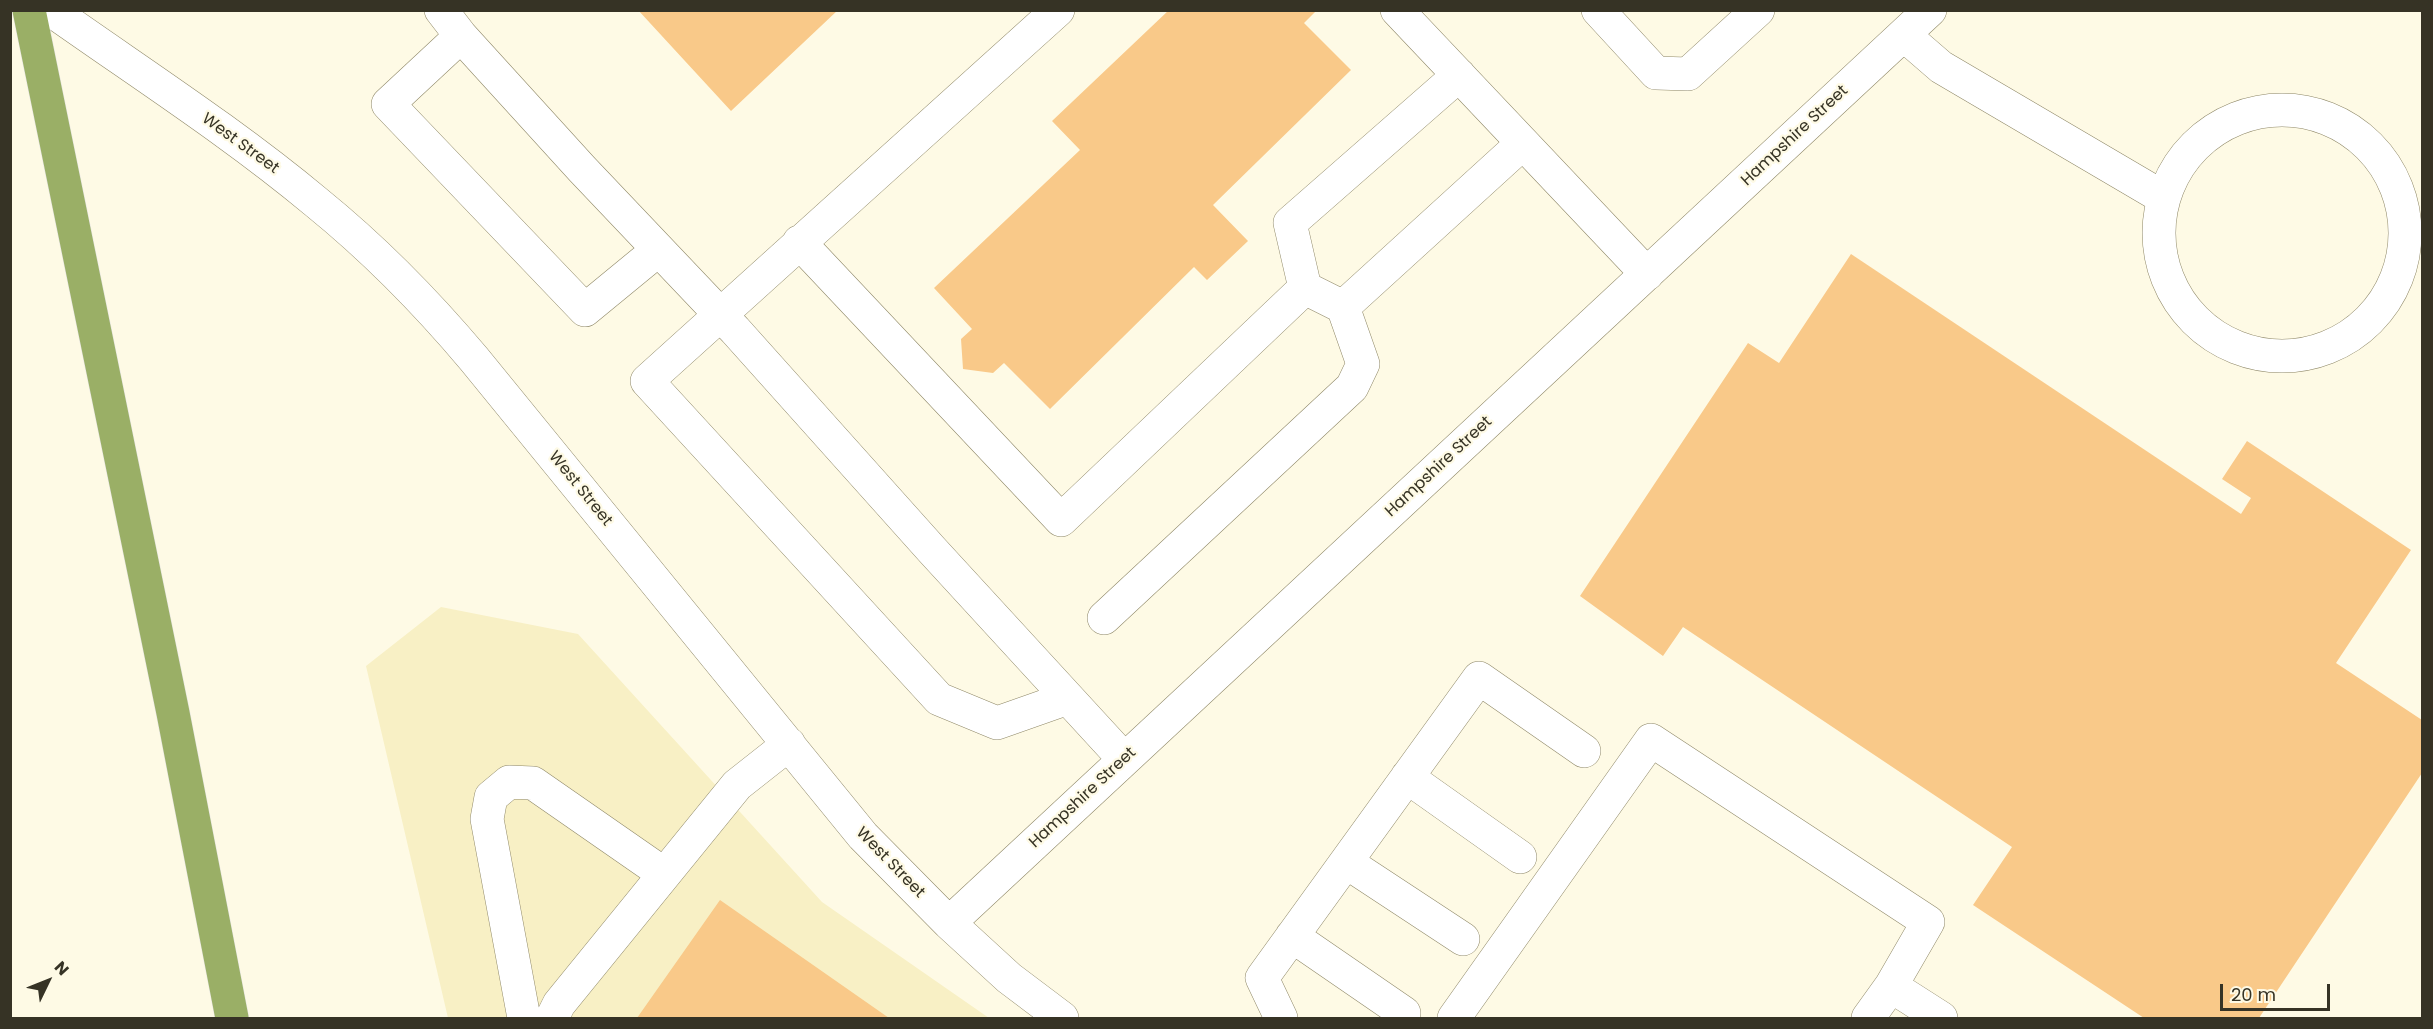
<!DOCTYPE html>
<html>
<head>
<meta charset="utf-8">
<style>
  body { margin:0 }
  #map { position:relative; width:2433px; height:1029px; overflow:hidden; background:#fefae5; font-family:Poppins,sans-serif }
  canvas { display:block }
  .frame { position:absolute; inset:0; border:12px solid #363325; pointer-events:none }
  .north { position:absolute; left:18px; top:951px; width:60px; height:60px; -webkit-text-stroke:4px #fefae5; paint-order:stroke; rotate:47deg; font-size:16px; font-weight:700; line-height:24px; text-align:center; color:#363325 }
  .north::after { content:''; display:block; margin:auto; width:21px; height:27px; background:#363325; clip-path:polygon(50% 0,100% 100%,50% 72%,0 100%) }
  .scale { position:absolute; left:2220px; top:984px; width:110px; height:27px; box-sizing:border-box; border:3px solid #363325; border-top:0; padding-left:8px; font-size:18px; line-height:21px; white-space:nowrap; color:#363325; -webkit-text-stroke:4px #fefae5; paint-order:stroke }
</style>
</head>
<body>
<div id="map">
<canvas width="2433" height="1029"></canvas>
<div class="frame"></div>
<div class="north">N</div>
<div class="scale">20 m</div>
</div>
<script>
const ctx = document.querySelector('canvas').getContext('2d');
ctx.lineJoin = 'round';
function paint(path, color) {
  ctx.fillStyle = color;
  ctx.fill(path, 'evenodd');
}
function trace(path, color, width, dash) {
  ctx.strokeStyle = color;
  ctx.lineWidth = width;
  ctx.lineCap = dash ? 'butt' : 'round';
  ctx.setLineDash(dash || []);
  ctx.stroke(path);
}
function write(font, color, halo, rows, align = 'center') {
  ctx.font = font + ' Poppins,sans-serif';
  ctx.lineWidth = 4.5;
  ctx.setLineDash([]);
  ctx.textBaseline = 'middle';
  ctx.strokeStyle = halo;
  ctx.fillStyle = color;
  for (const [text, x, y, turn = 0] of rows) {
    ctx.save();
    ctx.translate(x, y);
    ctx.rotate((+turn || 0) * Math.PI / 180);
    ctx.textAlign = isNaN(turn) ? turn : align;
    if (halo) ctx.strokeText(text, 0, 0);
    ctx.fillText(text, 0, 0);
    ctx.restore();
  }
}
const built = new Path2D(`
  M441 607 578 634 822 902 989 1018H448L366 666Z`);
const building = new Path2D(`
  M638 10H838L731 111Z
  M1169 10H1317L1304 23 1351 70 1213 205 1248 241 1207 280 1194 267 1050 409 1004 363 993 373 963 369 961 339 972 329 934 288 1080 150 1052 121Z
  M1851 254 2241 514 2251 498 2222 479 2247 441 2411 550 2336 663 2422 720V773L2259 1018H2144L1973 905 2012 847 1683 627 1663 656 1580 596 1748 343 1779 363Z
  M720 900 889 1018H637Z`);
const minor = new Path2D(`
  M51 10C140 73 232 132 316 202 374 249 426 302 474 359L863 836 949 923 1009 978 1062 1018
  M441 10 461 36 582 169 735 330 932 550 1124 759
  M1058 10 647 381 939 699 997 723 1068 698
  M1397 10 1647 274
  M1598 10 1656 73 1688 74 1758 10
  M1904 35 1941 67 2164 198
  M461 36 388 104 585 310 658 250
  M2159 233a123 123 0 1 1 246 0a123 123 0 1 1-246 0Z
  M799 242 1061 520 1305 288 1343 307 1523 143
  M1305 288 1290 223 1459 75
  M1104 618 1352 387 1363 364 1343 307
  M1407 777 1520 857
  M1346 862 1463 939
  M949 923 1930 10
  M1292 936 1404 1013
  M524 1018 487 819 491 797 509 782 533 783 664 874
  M552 1018 559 1004 737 785 789 744
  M1281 1018 1262 978 1479 678 1584 751
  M1454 1018 1651 740 1928 922 1891 986 1941 1018
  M1868 1018 1891 986`);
const highway = new Path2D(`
  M29 10 173 713 232 1018`);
const streetNames = [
  ["Hampshire Street",1795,136,-43],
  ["West Street",240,144,36],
  ["Hampshire Street",1439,467,-43],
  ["West Street",580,489,51],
  ["Hampshire Street",1083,798,-43],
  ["West Street",890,863,46]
];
paint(built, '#f8f0c5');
paint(building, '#f9c989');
trace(minor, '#8f8868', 34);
trace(highway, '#e3e2e0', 34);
trace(minor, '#fff', 33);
trace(highway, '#9aaf66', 33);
write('16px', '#363325', '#fefae5', streetNames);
</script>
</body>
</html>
